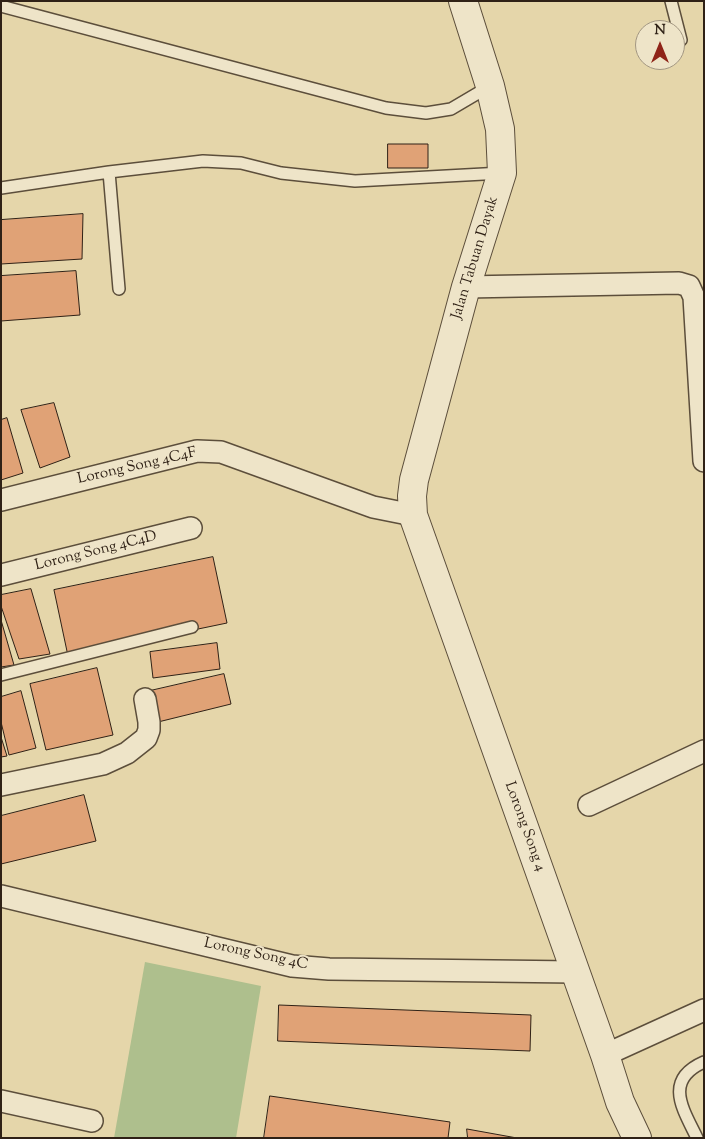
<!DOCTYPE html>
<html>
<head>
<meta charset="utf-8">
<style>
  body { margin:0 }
  #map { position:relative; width:705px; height:1139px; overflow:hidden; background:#e5d6aa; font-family:"Sorts Mill Goudy",serif }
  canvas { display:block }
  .frame { position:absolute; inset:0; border:2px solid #2f2116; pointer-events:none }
  .north { position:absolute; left:635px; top:20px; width:50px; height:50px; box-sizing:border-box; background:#eee4c8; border:1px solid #a29681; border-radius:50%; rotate:0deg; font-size:14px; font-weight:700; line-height:20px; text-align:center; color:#2f2116 }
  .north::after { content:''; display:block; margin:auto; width:18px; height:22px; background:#8f2418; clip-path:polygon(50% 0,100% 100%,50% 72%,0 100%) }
</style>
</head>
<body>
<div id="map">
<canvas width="705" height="1139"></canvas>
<div class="frame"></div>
<div class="north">N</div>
</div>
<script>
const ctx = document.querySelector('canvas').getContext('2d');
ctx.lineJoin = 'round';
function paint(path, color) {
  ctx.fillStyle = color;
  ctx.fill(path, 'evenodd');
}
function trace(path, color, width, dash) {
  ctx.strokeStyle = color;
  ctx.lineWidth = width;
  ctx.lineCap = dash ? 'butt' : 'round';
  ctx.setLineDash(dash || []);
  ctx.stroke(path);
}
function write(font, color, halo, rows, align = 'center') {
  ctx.font = font + ' "Sorts Mill Goudy",serif';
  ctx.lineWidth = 4;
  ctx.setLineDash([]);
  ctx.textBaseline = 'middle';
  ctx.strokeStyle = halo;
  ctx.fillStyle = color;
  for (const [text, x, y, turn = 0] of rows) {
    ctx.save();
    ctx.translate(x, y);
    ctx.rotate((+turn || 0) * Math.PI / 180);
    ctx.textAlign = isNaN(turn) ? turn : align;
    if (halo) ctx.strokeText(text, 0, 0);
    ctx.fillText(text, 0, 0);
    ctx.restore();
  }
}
const green = new Path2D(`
  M145 962 261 986 236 1138H114Z`);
const building = new Path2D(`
  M388 144H428V168H388Z
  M83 214 82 259 1 264V220Z
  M76 271 80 315 1 321V276Z
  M54 403 70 457 40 468 21 410Z
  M7 418 23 473 1 480V420Z
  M213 557 227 623 68 656 54 590Z
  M31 589 50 654 19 659 1 606V595Z
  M1 620 14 665 1 667Z
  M217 643 220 669 153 678 150 652Z
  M97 668 113 735 46 750 30 684Z
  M224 674 231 704 158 722 150 691Z
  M21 691 36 748 9 755 1 722V697Z
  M1 737 7 756 1 757Z
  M84 795 96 841 1 864V816Z
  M279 1005 531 1015 530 1051 278 1041Z
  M270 1096 450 1122 448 1138H264Z
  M467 1129 517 1138H468Z`);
const service = new Path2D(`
  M671 1 681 40
  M1 6 386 108 426 113 451 109 490 86
  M109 172 119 289
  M1 188 109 172 203 161 241 163 281 173 355 181 502 173
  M1 675 192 627
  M697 1138C683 1109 663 1080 704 1062`);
const minor = new Path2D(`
  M466 287 679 283 689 286 694 297 704 461
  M1 500 197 451 221 452 373 507 413 515
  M1 575 191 528
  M1 785 103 764 127 753 146 738 149 730V722L145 699
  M589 805 704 751
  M1 896 292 966 329 969 575 972
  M605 1055 704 1010
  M1 1101 92 1121`);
const tertiary = new Path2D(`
  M463 1 490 86 500 129 502 173 466 287 414 480 412 496 413 515 605 1055 620 1102 637 1138`);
const streetNames = [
  ["Jalan Tabuan Dayak",476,258,-73],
  ["Lorong Song 4C4F",137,467,-13],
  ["Lorong Song 4C4D",96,552,-14],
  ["Lorong Song 4",524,827,70],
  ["Lorong Song 4C",256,955,12]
];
paint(green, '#aebf8d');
paint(building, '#e0a276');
trace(building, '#2f2116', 1);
trace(service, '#5c4e3b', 14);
trace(minor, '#5c4e3b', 24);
trace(tertiary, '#5c4e3b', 30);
trace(service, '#eee4c8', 11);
trace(minor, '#eee4c8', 21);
trace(tertiary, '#eee4c8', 28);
write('15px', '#2f2116', '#eee4c8', streetNames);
</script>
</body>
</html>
